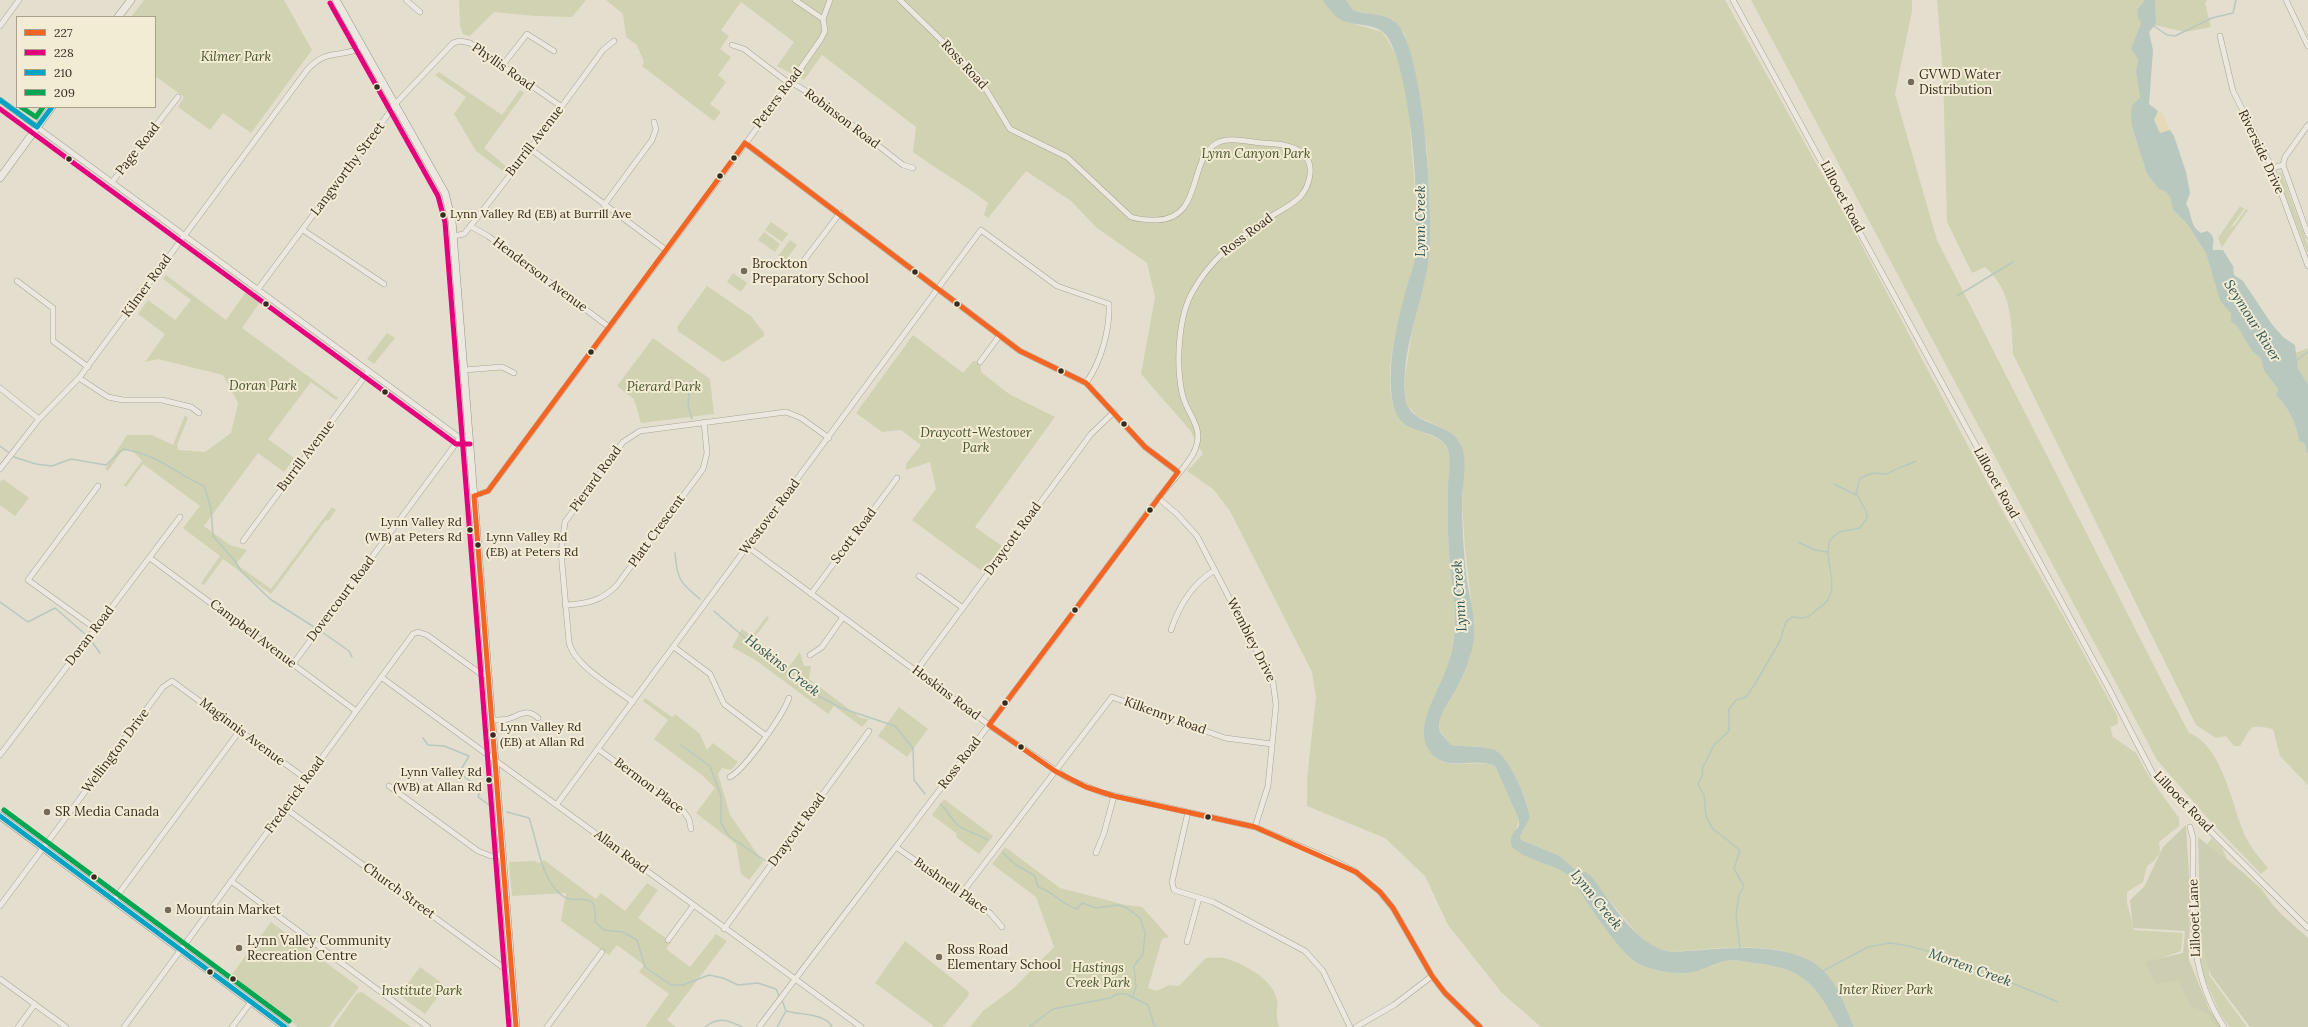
<!DOCTYPE html>
<html>
<head>
<meta charset="utf-8">
<style>
  body { margin:0 }
  #map { position:relative; width:2308px; height:1027px; overflow:hidden; background:#e4dece; font-family:Lora,serif }
  canvas { display:block }
  .legend { position:absolute; left:16px; top:16px; width:140px; height:92px; box-sizing:border-box; background:#f3ecd5; border:1px solid #a89f8d; margin:0; padding:5px 7px; list-style:none; font-size:12px; color:#372c20 }
  .legend li { display:flex; align-items:center; gap:8px; height:20px }
  .legend b { width:20px; border:1px solid #a89f8d }
</style>
</head>
<body>
<div id="map">
<canvas width="2308" height="1027"></canvas>
<ul class="legend">
<li><b style="height:5px;background:#f26522"></b>227</li>
<li><b style="height:5px;background:#e5007d"></b>228</li>
<li><b style="height:5px;background:#03a3c5"></b>210</li>
<li><b style="height:5px;background:#00a651"></b>209</li>
</ul>
</div>
<script>
const ctx = document.querySelector('canvas').getContext('2d');
ctx.lineJoin = 'round';
function paint(path, color) {
  ctx.fillStyle = color;
  ctx.fill(path, 'evenodd');
}
function trace(path, color, width, dash) {
  ctx.strokeStyle = color;
  ctx.lineWidth = width;
  ctx.lineCap = dash ? 'butt' : 'round';
  ctx.setLineDash(dash || []);
  ctx.stroke(path);
}
function write(font, color, halo, rows, align = 'center') {
  ctx.font = font + ' Lora,serif';
  ctx.lineWidth = 4;
  ctx.setLineDash([]);
  ctx.textBaseline = 'middle';
  ctx.strokeStyle = halo;
  ctx.fillStyle = color;
  for (const [text, x, y, turn = 0] of rows) {
    ctx.save();
    ctx.translate(x, y);
    ctx.rotate((+turn || 0) * Math.PI / 180);
    ctx.textAlign = isNaN(turn) ? turn : align;
    if (halo) ctx.strokeText(text, 0, 0);
    ctx.fillText(text, 0, 0);
    ctx.restore();
  }
}
const green = new Path2D(`
  M144 0H284L312 50 251 133 223 113 210 130 178 107 184 97 155 76V17H131Z
  M459 0H586L572 17 536 16 494 12 470 36 463 34 460 26Z
  M606 0H1322L1341 20 1382 32C1410 67 1409 122 1413 165 1415 195 1420 226 1415 256 1407 302 1383 354 1392 400 1400 438 1436 428 1446 447 1454 460 1448 483 1448 497 1447 520 1448 544 1450 568 1452 586 1456 604 1455 622 1454 639 1451 655 1446 671 1437 694 1415 725 1429 750 1443 775 1477 757 1495 766L1519 820 1516 830V851L1564 871 1571 877C1583 897 1618 952 1637 963 1657 974 1686 975 1708 968 1713 966 1719 963 1725 961 1734 959 1746 962 1755 963 1805 969 1816 985 1838 1027H1541L1502 993 1448 925 1425 876 1385 838 1307 806V779L1316 697 1312 672 1230 511 1213 489 1187 471 1203 454 1190 430 1141 374 1155 297 1147 263 1097 228 1071 201 1026 171 988 218 984 215 988 203C964 184 937 170 913 152L916 127 822 55 804 80 777 66 794 42 741 2 721 30 729 36 720 49 731 57 718 75 726 82 710 104 721 112 714 121 642 66 644 62 637 45 626 37 623 14Z
  M1346 0H1725L1860 242 2002 510 2062 614 2117 715 2118 723 2112 727 2110 726 2113 737 2136 753 2148 775 2179 818V826L2159 842 2160 853 2153 862 2147 866 2143 882 2127 892V903L2134 930 2183 933 2181 951 2162 958 2178 980 2190 1007 2207 1013 2216 1027H1854C1846 1008 1839 986 1824 971 1792 937 1712 949 1671 952 1657 950 1648 944 1638 935L1586 872H1578L1560 856 1521 840 1520 836 1530 818 1529 813C1526 798 1509 756 1495 750 1482 745 1465 747 1451 745L1440 731V716L1470 658 1471 600 1465 549 1462 504 1464 463 1460 442 1447 430 1417 416 1408 406 1405 398V376L1412 331 1429 258 1430 208 1427 151 1415 72 1405 34 1393 20 1353 10Z
  M1751 0H1912V11L1895 94 1937 240 2170 697 2189 733C2223 746 2232 807 2246 838 2252 849 2260 859 2268 868L2261 874 2212 823 2157 760Z
  M1937 0H2145L2137 8 2138 18 2141 23 2134 44 2138 59 2136 72 2140 97 2132 105V127L2147 174 2159 189 2166 192 2170 197 2173 210 2188 225 2206 252 2220 301 2231 314V322L2237 326 2251 350 2261 359 2264 371 2278 389 2276 395C2288 407 2297 424 2299 441L2304 443 2308 455V785L2280 756 2273 729C2246 724 2253 727 2240 746H2234L2226 736 2216 738 2196 725 2013 354C2011 320 2012 291 1985 267L1972 273 1947 222 1943 74Z
  M2155 0H2207L2205 3 2211 27 2185 32 2155 25Z
  M439 72 502 115 520 90 524 93 484 148 507 167 503 171 476 151 454 114 466 97 435 75Z
  M2279 171 2282 174 2308 245V255L2278 176Z
  M2240 206 2244 209 2230 228 2235 225 2246 209 2248 210 2222 247 2218 238Z
  M771 222 788 234 782 242 765 230Z
  M764 232 780 244 775 252 758 240Z
  M790 240 797 245 785 261 778 256Z
  M733 273 747 283 741 292 727 282Z
  M166 275 226 320 246 292 260 302 242 328 338 398 336 400 311 382 268 439 294 458 284 472 258 453 204 526 230 545 247 550 236 564 271 589 332 507 336 510 328 521 326 520 271 594 223 559 204 585 201 583 220 556 183 528 200 506 143 464 126 487 124 485 142 461 131 449 121 452 108 471 105 469 127 435H152L173 445 185 415 188 418 177 445 178 450 205 452 231 433 238 403 223 375 158 359 145 362 165 334 138 314 148 300 175 320 191 300 163 279Z
  M707 286 751 316 764 333V336L730 359 723 362 678 331 677 327Z
  M387 333 395 338 374 364 367 359Z
  M913 335 963 373 973 361 980 362 981 372 1009 394 1055 417 975 527 1002 546 983 572 912 520 936 489 930 462 906 470V464L921 445 901 430 882 432 856 413Z
  M653 338 710 379 714 414 641 423 634 399 617 386Z
  M2308 348V384L2298 369 2295 353Z
  M3 479 29 498 15 516 0 505V482Z
  M767 616 769 618 754 638 759 645 788 668 800 652 804 666H811L809 679 861 718 869 719 862 727 834 706 828 714 757 661 732 647 742 629 752 636Z
  M645 698 672 717 675 714 700 734 707 750 713 743 738 762 731 770 722 768 718 774 730 815 763 862 749 880 741 874 736 844 696 813 715 788 703 776 654 739 668 720 643 701Z
  M899 707 928 729 907 757 878 736Z
  M944 799 993 836 979 854 956 837 957 834 932 815Z
  M2212 838 2222 848 2227 859 2262 889 2277 912 2210 958 2209 975 2247 1027H2230L2220 1014 2201 970 2195 885 2202 883 2210 848 2207 844Z
  M1005 847 1060 888 1126 905 1142 907 1169 937 1162 939 1148 988 1157 991 1169 985 1179 986 1206 958C1212 958 1219 957 1224 958 1243 963 1273 979 1277 1000 1279 1009 1274 1019 1280 1027H970L983 1011 1014 988 1054 947 1036 897 992 864Z
  M544 860 596 899 601 893 625 911 647 883 658 890 638 918 671 942 666 949 690 967 716 934 727 941 667 1020 676 1027H645L669 994 639 972 644 965 617 945 609 955 561 921 566 893 512 896 509 862 535 861 539 863Z
  M271 922 359 987 329 1027H298L230 977Z
  M905 941 968 991 969 995 943 1027H935L875 983Z
  M420 967 446 986 425 1014 399 995Z
  M362 992 411 1027H333L357 993Z`);
const sand = new Path2D(`
  M2158 111 2162 113 2170 130 2160 133 2154 120Z`);
const cemetery = new Path2D(`
  M2186 825 2190 892 2189 960 2209 1009 2221 1027H2216L2207 1013 2190 1007 2178 980 2156 984 2145 962 2183 953 2185 931 2133 928 2130 900 2144 887 2163 847Z
  M2198 837 2246 875 2281 914 2308 938V1027H2250L2211 975 2201 942Z`);
const water = new Path2D(`
  M1322 0H1346L1353 10C1365 15 1384 13 1395 22 1424 44 1434 219 1429 257 1423 303 1401 348 1405 396 1408 427 1448 420 1460 443 1469 460 1462 485 1462 503 1462 530 1464 560 1468 587 1471 603 1475 618 1474 635 1473 655 1464 673 1455 691 1447 705 1437 715 1440 732L1451 745C1465 747 1482 745 1495 750 1509 756 1526 798 1529 813L1530 818 1520 836 1521 840 1560 856 1578 872H1586L1591 876C1612 902 1635 946 1671 952 1713 950 1792 937 1824 971 1839 986 1846 1008 1854 1027H1838C1816 984 1804 969 1755 963 1745 962 1734 959 1725 961 1714 964 1704 970 1693 972 1676 975 1652 971 1637 963 1618 952 1583 897 1571 877 1554 863 1528 862 1512 847 1509 836 1513 834 1519 826V820L1495 766C1476 756 1443 775 1428 749 1415 725 1437 694 1445 672 1452 655 1455 636 1455 618 1455 602 1452 585 1450 569 1448 543 1447 517 1448 491 1448 478 1453 458 1446 446 1433 425 1397 440 1392 398 1387 363 1397 324 1406 290 1409 279 1414 267 1415 255 1421 217 1411 59 1384 33 1373 23 1353 26 1341 20 1333 16 1328 6 1322 0Z
  M2145 0H2155L2156 24 2149 32 2153 50 2149 104 2158 111 2154 120 2160 133 2170 130 2174 136 2186 172 2190 193 2186 204C2193 215 2189 225 2201 233L2207 231C2217 237 2212 242 2213 250H2223L2233 266 2234 275 2243 281 2271 323 2283 337 2295 345 2298 369 2308 384V455L2304 443 2299 441C2297 424 2288 407 2276 395L2278 389 2264 371 2261 359 2251 350 2237 326 2231 322V314L2220 301 2206 253 2188 225 2173 210 2170 197 2166 192 2159 189 2147 174 2132 127 2131 116 2132 105 2140 97 2136 72 2138 59 2131 49 2141 23 2138 18 2137 9Z`);
const stream = new Path2D(`
  M2154 26 2167 35 2175 36 2212 18 2233 13 2236 0
  M1957 296 2013 262
  M2297 360 2308 352
  M690 381 688 405 692 419
  M0 446 8 452
  M14 457 36 464 52 466 71 459 106 465 123 449C159 455 173 472 204 486L211 508 213 536 235 561 241 571 270 599 314 627
  M1834 484 1856 495
  M1798 542 1815 550 1827 552
  M675 553C677 579 680 583 700 599
  M0 602 28 622 55 608 86 635
  M714 611 766 656 815 694 841 708 895 726 913 748 914 780 925 794
  M322 632 349 651 352 657
  M92 642 100 653
  M423 738 428 745 444 746 469 756 459 773 481 789 478 797 492 807
  M681 745 710 766 721 796V823L729 836 767 862
  M940 804C948 810 951 820 959 826 967 832 979 834 988 840
  M507 812 529 818C538 843 540 876 560 894 576 909 598 884 595 922L604 930 623 932 637 940 645 967 671 985H683L709 975 723 978 738 985 758 983 776 989 779 996
  M1003 853 1015 864 1035 876 1038 887C1053 891 1062 905 1077 909L1082 903 1096 908 1118 905 1127 908 1140 918 1145 932 1143 954 1134 966 1136 987 1133 996
  M1740 949 1736 914 1739 895 1744 886 1734 869 1740 850 1713 829 1706 817 1704 795 1698 784 1703 774 1702 769 1714 745 1729 731V709L1736 700 1746 697 1755 684 1780 641 1786 622 1792 617C1800 617 1805 620 1812 614 1815 612 1816 609 1819 608 1845 593 1822 563 1830 540L1839 532 1860 528 1867 518 1866 511 1856 493 1860 478 1873 473 1887 474C1896 468 1906 466 1916 461
  M1823 971 1868 947 1890 943 1909 946 1949 957 2058 1002
  M782 1000 786 1011
  M786 1011C799 1015 826 1013 832 1027
  M705 1027C718 1016 728 1020 742 1027
  M777 1027 786 1011
  M1029 1027 1053 1009 1110 998 1117 994H1126L1148 1005 1154 1025 1157 1027`);
const street = new Path2D(`
  M406 0 420 12
  M795 0 823 19
  M1733 0 2108 687 2153 774 2308 928
  M2286 0 2308 46
  M823 19 830 0
  M0 26 19 0
  M2220 36 2233 91 2272 168 2308 266
  M732 45 744 49 786 81C804 84 883 150 903 165L913 168
  M502 66 527 34 554 51
  M0 100 460 438 469 437
  M745 143 1020 351 1086 383 1145 447 1178 472
  M529 148 666 250
  M2283 165 2308 235
  M2272 168 2283 165 2285 157 2308 125
  M112 182 178 97
  M604 205 652 140 656 129 654 122
  M470 226 488 236 609 327
  M303 230 384 284
  M453 236 464 234C512 174 558 112 603 50L614 41
  M802 263 840 213
  M17 281 53 308V341L88 367
  M258 289 398 101 453 43 460 41 470 43 562 107
  M980 362 1000 335
  M464 370 502 367 514 373
  M79 378 108 397 123 400H162L191 407 199 413
  M0 388 39 419
  M0 469 39 419 79 378 307 70C328 47 340 59 363 47
  M474 496 488 491 500 475 791 82 821 39 825 31 823 19
  M1158 498 1177 514 1197 536 1273 682 1276 705 1268 786 1255 827
  M243 541 369 371
  M748 547 996 730 1069 779 1103 793 1255 827 1335 861 1356 872 1380 892 1393 908 1432 976 1445 993 1480 1027
  M150 558 356 711
  M919 576 963 608
  M811 594 897 478
  M565 605C586 604 602 601 617 585L703 469 707 453 704 422
  M96 629 28 580 98 486
  M1171 630C1179 606 1193 583 1215 570
  M674 647 710 674 724 704 765 735
  M810 655 822 647 843 617
  M293 664 460 438
  M917 670 1091 434 1114 412
  M381 677 861 1027
  M633 702C615 688 573 665 569 642L561 552 565 522 623 442 640 431 786 412 801 418 829 438
  M492 720C497 720 503 720 508 719 520 715 527 708 538 718
  M598 749 684 812 689 819 691 829
  M0 755 180 517
  M730 777C745 769 783 715 789 698
  M389 786 478 851 491 856 502 855
  M557 804 981 230 1057 286 1109 304C1110 330 1101 362 1086 383
  M285 808 512 974
  M1188 812 1172 882 1174 890 1213 902 1305 951 1323 971 1350 1027
  M2190 827 2193 838C2194 904 2185 969 2224 1027
  M896 847 990 913 1002 927
  M1096 853 1104 833 1114 796
  M231 881 428 1027
  M962 893 1112 697 1225 738 1272 744
  M114 900 241 729
  M0 906 163 687 172 681 306 779
  M724 929 869 731
  M668 940 693 906
  M1187 942 1199 898
  M0 979 66 1027
  M18 1027 35 1004
  M124 1027 413 634 418 632 427 635 481 674 488 675
  M232 1027 251 1002
  M547 1027 602 952
  M759 1027C865 886 974 747 1079 605 1105 570 1130 535 1157 500 1168 485 1184 470 1193 454 1207 427 1187 417 1182 393 1176 364 1178 316 1193 291 1210 260 1238 238 1267 219 1277 212 1291 206 1300 197 1309 187 1315 167 1305 156 1295 144 1276 144 1262 143 1248 142 1229 136 1217 143 1187 160 1204 218 1157 220 1147 220 1140 220 1131 217L1067 157 1010 129 978 76 900 0
  M1356 1027 1394 1005 1432 976`);
const secondary = new Path2D(`
  M336 0 445 193 452 221 516 1027
  M118 17 131 0
  M0 178 52 107
  M0 816 285 1027`);
const bus1 = new Path2D(`
  M745 143 1020 351 1086 383 1145 447 1178 472
  M474 496 516 1027
  M474 496 488 491 745 143
  M989 725 1055 771 1086 787 1114 796 1255 827 1356 872 1380 892 1393 908 1432 976 1445 993 1480 1027
  M989 725 1178 472`);
const bus2 = new Path2D(`
  M330 3 438 196 445 222 509 1027
  M0 109 456 444H470`);
const bus3 = new Path2D(`
  M0 100 37 127 52 107
  M0 816 285 1027`);
const bus4 = new Path2D(`
  M21 107 36 117 43 107
  M4 810 289 1021`);
const markers = [
  [1911,82,4,"#746a5d"],
  [377,87,3.5,"#372c20"],
  [734,158,3.5,"#372c20"],
  [69,159,3.5,"#372c20"],
  [720,176,3.5,"#372c20"],
  [443,215,3.5,"#372c20"],
  [744,271,4,"#746a5d"],
  [915,272,3.5,"#372c20"],
  [266,304,3.5,"#372c20"],
  [957,304,3.5,"#372c20"],
  [591,352,3.5,"#372c20"],
  [1061,371,3.5,"#372c20"],
  [385,392,3.5,"#372c20"],
  [1124,424,3.5,"#372c20"],
  [1150,510,3.5,"#372c20"],
  [470,530,3.5,"#372c20"],
  [478,545,3.5,"#372c20"],
  [1075,610,3.5,"#372c20"],
  [1005,703,3.5,"#372c20"],
  [493,735,3.5,"#372c20"],
  [1021,747,3.5,"#372c20"],
  [489,780,3.5,"#372c20"],
  [47,812,4,"#746a5d"],
  [1208,817,3.5,"#372c20"],
  [94,877,3.5,"#372c20"],
  [168,910,4,"#746a5d"],
  [239,948,4,"#746a5d"],
  [939,957,4,"#746a5d"],
  [210,972,3.5,"#372c20"],
  [233,979,3.5,"#372c20"]
];
const busNames = [
  ["Lynn Valley Rd (EB) at Burrill Ave",450,215],
  ["Lynn Valley Rd",462,523,"right"],
  ["(WB) at Peters Rd",462,538,"right"],
  ["Lynn Valley Rd",486,538],
  ["(EB) at Peters Rd",486,553],
  ["Lynn Valley Rd",500,728],
  ["(EB) at Allan Rd",500,743],
  ["Lynn Valley Rd",482,773,"right"],
  ["(WB) at Allan Rd",482,788,"right"]
];
const parkNames = [
  ["Kilmer Park",236,57],
  ["Lynn Canyon Park",1256,154],
  ["Doran Park",263,386],
  ["Pierard Park",664,387],
  ["Draycott-Westover",976,433],
  ["Park",976,448],
  ["Hastings",1098,968],
  ["Creek Park",1098,983],
  ["Inter River Park",1886,990],
  ["Institute Park",422,991]
];
const streetNames = [
  ["Ross Road",964,65,47],
  ["Phyllis Road",503,67,35],
  ["Peters Road",778,98,-53],
  ["Robinson Road",842,119,37],
  ["Burrill Avenue",535,141,-52],
  ["Page Road",138,149,-52],
  ["Riverside Drive",2261,152,65],
  ["Langworthy Street",348,169,-53],
  ["Lillooet Road",1842,197,62],
  ["Ross Road",1247,235,-37],
  ["Henderson Avenue",540,275,37],
  ["Kilmer Road",147,286,-54],
  ["Burrill Avenue",306,456,-53],
  ["Pierard Road",596,479,-54],
  ["Lillooet Road",1996,483,61],
  ["Westover Road",770,517,-53],
  ["Platt Crescent",657,531,-54],
  ["Scott Road",854,536,-53],
  ["Draycott Road",1013,539,-54],
  ["Dovercourt Road",341,599,-53],
  ["Campbell Avenue",253,634,37],
  ["Doran Road",90,636,-53],
  ["Wembley Drive",1251,640,63],
  ["Hoskins Road",946,693,37],
  ["Kilkenny Road",1165,716,20],
  ["Maginnis Avenue",242,732,37],
  ["Wellington Drive",116,751,-53],
  ["Ross Road",960,763,-53],
  ["Bermon Place",649,786,37],
  ["Frederick Road",295,795,-54],
  ["Lillooet Road",2183,802,46],
  ["Draycott Road",797,830,-54],
  ["Allan Road",621,852,37],
  ["Bushnell Place",951,886,35],
  ["Church Street",399,891,36],
  ["Lillooet Lane",2195,918,-92]
];
const poiNames = [
  ["GVWD Water",1919,75],
  ["Distribution",1919,90],
  ["Brockton",752,264],
  ["Preparatory School",752,279],
  ["SR Media Canada",55,812],
  ["Mountain Market",176,910],
  ["Lynn Valley Community",247,941],
  ["Recreation Centre",247,956],
  ["Ross Road",947,950],
  ["Elementary School",947,965]
];
const waterNames = [
  ["Lynn Creek",1421,221,-90],
  ["Seymour River",2252,321,58],
  ["Lynn Creek",1460,596,-94],
  ["Hoskins Creek",782,666,38],
  ["Lynn Creek",1596,900,51],
  ["Morten Creek",1970,968,20]
];
paint(green, '#d1d2b2');
paint(sand, '#e5dab7');
paint(cemetery, '#cccdb1');
paint(water, '#b9c8bf');
trace(stream, '#b9c8bf', 1.5);
trace(street, '#a9a397', 6);
trace(secondary, '#999287', 8);
trace(street, '#ece8e0', 5);
trace(secondary, '#ece8e0', 7);
trace(bus1, '#f26522', 5);
trace(bus2, '#e5007d', 5);
trace(bus3, '#03a3c5', 5);
trace(bus4, '#00a651', 5);
for (const [x, y, r, color] of markers) {
  const dot = new Path2D();
  dot.arc(x, y, r, 0, 2 * Math.PI);
  ctx.fillStyle = color;
  ctx.fill(dot);
  trace(dot, '#f3ecd5', 1.5);
}
write('12px', '#372c20', '#f3ecd5', busNames, 'left');
write('italic 13px', '#465228', '#f3ecd5', parkNames);
write('13px', '#372c20', '#f3ecd5', streetNames);
write('13px', '#372c20', '#f3ecd5', poiNames, 'left');
write('italic 14px', '#305655', '#f3ecd5', waterNames);
</script>
</body>
</html>
